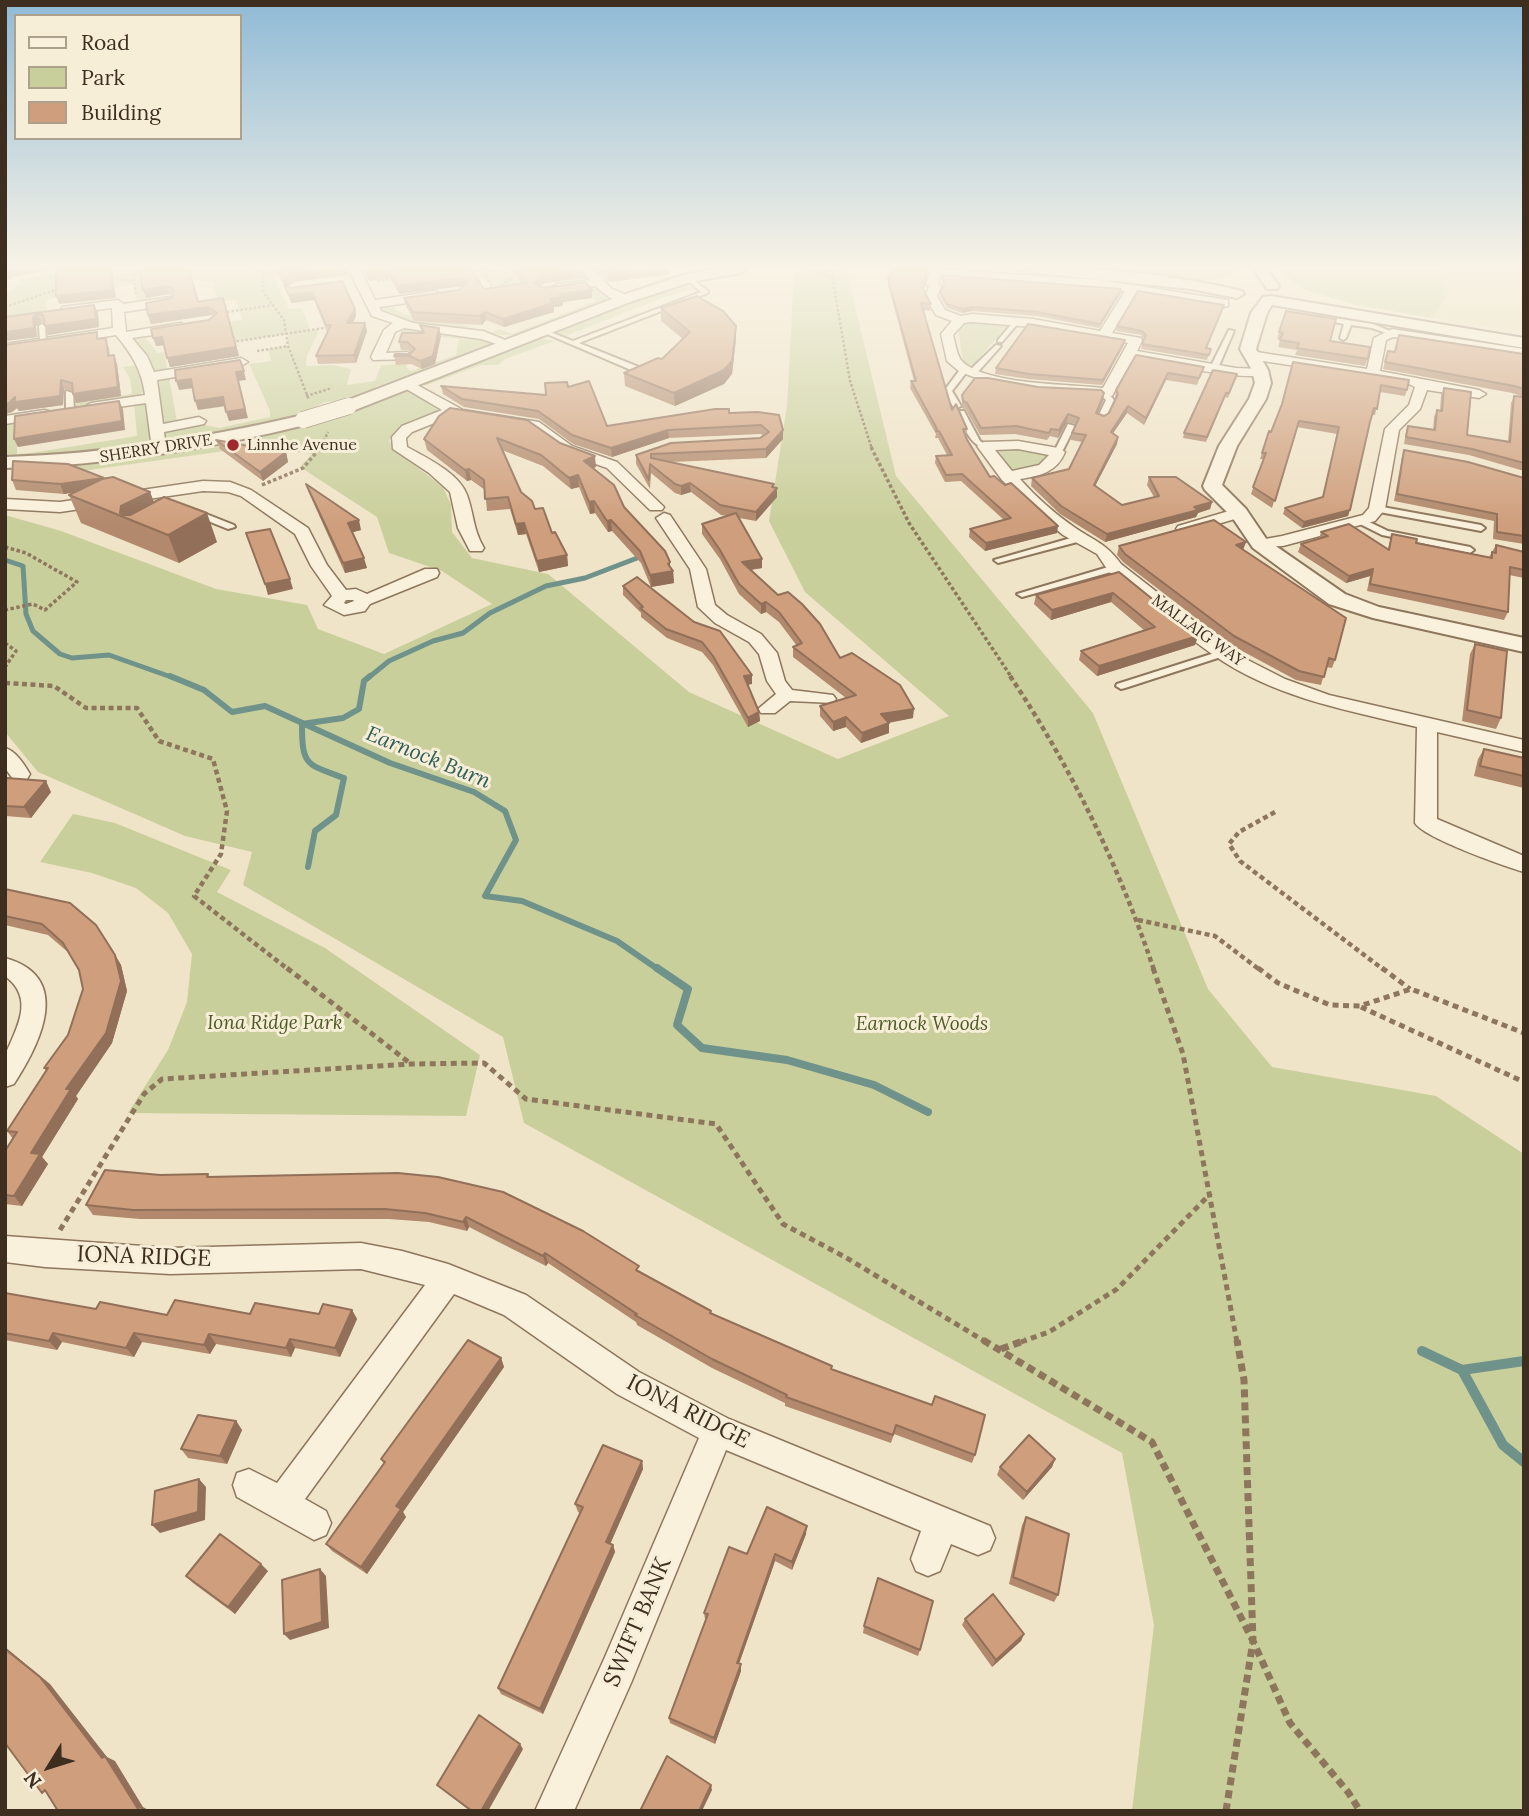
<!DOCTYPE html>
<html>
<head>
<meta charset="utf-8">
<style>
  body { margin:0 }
  #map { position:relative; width:1529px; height:1816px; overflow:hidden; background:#f0e4c8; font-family:Lora,serif }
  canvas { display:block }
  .frame { position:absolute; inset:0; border:7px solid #3d2e20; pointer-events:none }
  .legend { position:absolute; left:14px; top:14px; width:228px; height:126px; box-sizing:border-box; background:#f7eed8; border:2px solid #ada18e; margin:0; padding:9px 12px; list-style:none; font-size:21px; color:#3d2e20 }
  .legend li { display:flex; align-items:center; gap:14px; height:35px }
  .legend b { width:35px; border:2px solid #ada18e }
  .north { position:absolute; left:14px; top:1732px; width:70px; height:70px; -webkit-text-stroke:5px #f7eed8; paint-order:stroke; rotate:232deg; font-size:19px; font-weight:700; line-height:28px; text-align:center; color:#3d2e20 }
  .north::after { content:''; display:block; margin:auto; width:24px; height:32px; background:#3d2e20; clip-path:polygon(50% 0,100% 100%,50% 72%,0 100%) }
</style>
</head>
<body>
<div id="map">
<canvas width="1529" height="1816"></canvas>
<div class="frame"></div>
<ul class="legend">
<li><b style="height:9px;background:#faf1dc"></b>Road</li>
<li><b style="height:19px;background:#c9cf9b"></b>Park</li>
<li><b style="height:19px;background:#cf9f7d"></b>Building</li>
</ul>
<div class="north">N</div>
</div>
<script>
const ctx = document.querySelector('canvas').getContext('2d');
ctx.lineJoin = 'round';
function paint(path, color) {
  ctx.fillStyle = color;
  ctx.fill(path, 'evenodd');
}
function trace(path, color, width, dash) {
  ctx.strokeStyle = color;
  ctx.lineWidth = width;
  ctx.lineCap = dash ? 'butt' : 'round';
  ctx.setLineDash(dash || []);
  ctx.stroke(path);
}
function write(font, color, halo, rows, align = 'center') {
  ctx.font = font + ' Lora,serif';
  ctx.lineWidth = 6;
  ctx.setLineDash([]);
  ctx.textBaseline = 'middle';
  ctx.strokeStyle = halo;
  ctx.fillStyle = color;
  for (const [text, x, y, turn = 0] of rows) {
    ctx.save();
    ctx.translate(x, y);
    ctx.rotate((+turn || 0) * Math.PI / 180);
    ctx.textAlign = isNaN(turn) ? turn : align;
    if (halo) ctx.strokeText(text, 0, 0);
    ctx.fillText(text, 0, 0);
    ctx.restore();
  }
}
const farmland = new Path2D(`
  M1439 269H1524V332L1432 318 1449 291 1438 274Z`);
const green = new Path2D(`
  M75 269H275L276 273 273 274 289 309 302 308 310 330 320 328 307 356 306 366 334 365 351 369 347 385 375 381 381 365 407 364 406 367 411 371 456 355 459 339 394 331 402 328 482 337 493 342V345L376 387 352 399 325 402 297 416 254 428 179 442 165 437 164 430 205 425 219 428 270 417V411L249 364 271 361 268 349 288 346V334L226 343 233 334 232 329 218 324 242 320 236 300 197 305 196 300 216 297 213 282 195 280 143 291 147 301 137 305 134 284 46 300 47 310 59 309V313L5 321V293L20 284 19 280Z
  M463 269C487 269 508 265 523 286L491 296 461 324 470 326 464 330C438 327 397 328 379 305L389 304 399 312 420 319 496 292 486 277 470 280Z
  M811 269H846L896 476 1093 713 1208 989 1272 1067 1436 1096 1524 1154V1811H1132L1154 1625 1122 1453 524 1123 503 1037 243 885 252 852 185 836 38 772 5 732V515L61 531 216 589 307 605 318 629 384 654 492 604 442 571 389 553 377 517 300 467 312 454 253 447 82 471 39 469 141 458 239 444 332 417 409 390 438 410 399 429 389 440 393 449 443 487 451 505 452 532 472 558 548 574 689 692 838 759 949 716 805 592 769 521 787 406 794 272 810 273Z
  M1124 269H1239C1208 291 1157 277 1122 272Z
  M1277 269H1439L1438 274 1449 291 1432 318 1357 305 1305 290Z
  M595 284 607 299 605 302C569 316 529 343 490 333L499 329 512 334 596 301 585 286Z
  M679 285 695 288 665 297 563 337 557 333 560 328Z
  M969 321 1010 323 972 366 963 361 958 328Z
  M142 334 158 353 164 352 168 372 154 374 130 336Z
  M536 338 555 341 505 359 498 365H481L424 386 427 381Z
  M138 365 145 390C131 405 94 404 74 407L78 402 132 394 130 379 123 367Z
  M169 376 177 422 163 425 155 378Z
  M134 403 144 404 147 408 151 437 142 446 5 459V422L26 419 17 426V454L31 453 137 436Z
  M1023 449 1046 455V459L1037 466 1012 470 997 455 1001 450Z
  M73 814 115 823 231 870 217 892 325 948 480 1055 466 1116 128 1113 168 1050 187 1002 192 954 168 913 136 888 92 873 40 862Z`);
const streamFar3 = new Path2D(`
  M5 560 23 566 26 614 33 631 60 654 72 658 109 655 174 678
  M368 678 389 661 433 641 463 633 490 613 546 586 585 578 645 555`);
const streamFar2 = new Path2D(`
  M170 676 204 690 232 712 265 706 390 763 474 792 505 811 516 840 485 896 522 901 617 941 659 970
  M308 867 315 831 336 815 344 778C306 764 302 766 302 724L343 718 359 709 364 681 370 676`);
const streamFar1 = new Path2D(`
  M657 968 688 989 677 1025 702 1048 787 1060 874 1085 928 1112`);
const stream = new Path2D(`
  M1422 1351 1462 1370 1503 1445 1524 1462
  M1462 1370 1524 1361`);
const pathFar4 = new Path2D(`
  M254 269 262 271 264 293 284 320 288 346 309 400
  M480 269 495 291
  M485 269 519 274
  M806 269 832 277
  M831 269 850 381 872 449
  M133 274 136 294
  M261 275 285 272
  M108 278 144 273
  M116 279 134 282
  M377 281 396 278
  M499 289 515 275
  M5 307 61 288
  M227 312 273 305
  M232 342 330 327
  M257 351 288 346
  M306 396 332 388
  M320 449 328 432`);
const pathFar3 = new Path2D(`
  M871 447 909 523 1012 678
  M262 485 303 468 321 447
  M5 547 26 553 77 582 45 610 33 604 5 610
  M5 643 16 651 5 667`);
const pathFar2 = new Path2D(`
  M1010 676C1071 767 1119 866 1154 970
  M5 683 54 686 86 708H137L159 741 213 759 227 811 221 854 194 896 289 970
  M1275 812 1239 832 1229 844 1240 861 1384 970
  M1138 920 1215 936 1260 970`);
const pathFar1 = new Path2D(`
  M287 968 411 1064
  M1153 968 1183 1054 1237 1342
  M1258 968 1278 983 1330 1005 1360 1006 1411 989 1524 1033
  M1382 968 1410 989
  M1361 1007 1524 1082
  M60 1230 144 1094 162 1079 411 1064 484 1063 526 1099 716 1124 783 1224 845 1257 986 1342
  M1021 1342 1049 1332 1117 1289 1211 1193`);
const path = new Path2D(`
  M983 1340 1152 1442 1253 1641 1290 1723 1348 1792 1360 1811
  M1001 1349 1026 1340
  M1226 1811 1253 1641 1244 1380 1237 1340`);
const service = new Path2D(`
  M688 276 708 291V293L579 343 644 369V373H638L540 331 545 330 573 341 701 292 686 279Z
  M1321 316 1373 324 1395 333 1392 335 1372 328 1351 325 1346 338 1343 340 1340 338 1344 324 1319 319 1318 318Z
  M1015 320 1020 321 1002 342H998V340Z
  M42 324 45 326 46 342 43 344 40 342 39 326Z
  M1229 330 1234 331 1218 368 1211 370 1210 368Z
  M996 345 1001 346 976 374H970V370Z
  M962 367 969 369 952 391 961 406 957 408H954L944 391Z
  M66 391 73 393 74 410 70 412 66 410Z
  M1101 392H1107L1114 400 1105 419 1101 421 1097 419 1106 400 1100 394Z
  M958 411H964L980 441 988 446 987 448C970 447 964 426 957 413Z
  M1068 424 1075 426 1061 454H1055L1054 452Z
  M1377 506 1481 525 1485 528 1481 531 1374 511V507Z
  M196 510 234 525 235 527 228 529 193 515 192 513Z
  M1359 517 1388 531 1470 547 1474 550 1470 553 1382 535 1356 522V518Z
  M1078 536 1081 537V541L998 563 994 560Z
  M1115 565 1120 568 1118 570 1022 597 1017 594Z
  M1224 650 1227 651V655L1125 688 1121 689 1116 686 1117 684Z`);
const minor = new Path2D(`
  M348 269H360L375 300 436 291 442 295 436 299 379 307 381 311 413 323 483 331 515 344 509 348 481 339 404 328 395 332 386 353 407 352 414 356 412 359 373 360 371 357 384 330 393 323 372 316Z
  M585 269H593L612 289 629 296V302C616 303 604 295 596 286L557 292 551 288 557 284 590 280 583 271Z
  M935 269 1100 280 1228 300V306L1224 307 1136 293 1112 333 1141 338 1142 341 1137 351 1236 368 1262 369 1269 373C1255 384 1155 362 1133 359L1112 396 1060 391 1037 392 996 385 960 372 947 361 941 334 952 321 936 315 925 296 929 287 926 283 930 272ZM940 276 1100 288 1125 291 1100 331 1033 319 972 314 961 316 945 310 937 296 941 287 938 283ZM972 322 1033 327 1128 343 1103 388C1071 384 982 385 961 360 957 355 955 342 953 335L964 323Z
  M170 297 174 298V304L124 312 126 332 181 323 187 327 181 331 132 338 147 356 154 372 241 358 248 362 241 366 157 380 163 424 199 417 206 421 204 424 164 432 166 449 164 452H154L152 449 146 403 91 411 84 407 91 403 145 395C142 370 131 353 116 335L5 352V344L113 328 112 308 66 314 62 313V307L118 300 124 304Z
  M1392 329 1524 349V357L1393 337 1386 340 1380 371 1479 390 1486 394 1479 398 1427 390 1420 409 1399 430 1385 509 1375 521 1283 546 1254 547 1252 544 1254 541 1282 536 1363 515 1369 508 1385 429 1409 405 1415 387 1407 383 1250 359 1244 355 1250 351 1367 369 1374 338Z
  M408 380 463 410 539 422 572 446 617 462 664 507 662 510H650L607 468 562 452 530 429 452 416 412 432 406 438 407 447C427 458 459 473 467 495 474 514 473 530 484 548L482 551H470L458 528 450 492 429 473 393 449 392 437 402 426 442 410 403 387V381Z
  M44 410 49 411V417L5 424V416Z
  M1018 441 1058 448 1065 452C1057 472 1040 476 1020 479 1036 497 1054 513 1074 527 1094 541 1106 543 1121 564L1236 654 1285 679 1329 695 1524 740V752L1437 732V819L1524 856V872C1504 866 1424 838 1415 823L1417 727C1351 711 1282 699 1224 662 1183 636 1147 601 1109 572L1097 554 1063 535 1032 509 1002 480 977 446 984 442ZM1018 449 1049 455 1039 465 1012 471 995 450Z
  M203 481 230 482 251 490 308 528 327 565 346 590 356 589 367 594 425 569H437L439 573 437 577 370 604 365 611 344 615 324 605 332 596 311 566 295 534 241 496 228 492 203 491 60 512 5 509V499L60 502ZM346 600H353L354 601 346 604 344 603Z
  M1239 508 1247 513 1245 516 1184 534 1176 529 1178 526Z
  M664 513 670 515 706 569 715 605 727 615 761 634 777 653 785 681 792 690 833 695 836 699 833 703 790 701 775 713H761L758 709 776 694 767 681 759 654 749 642 715 623 698 607 690 569 656 518Z
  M5 748C16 751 24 764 30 774L27 779H13L5 768Z
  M5 958C74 977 40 1044 14 1084L5 1087C5 1077 3 1063 6 1053 17 1027 35 998 5 976Z
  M5 1236 170 1248 361 1243 402 1251 448 1264 526 1295 639 1372 729 1419 990 1526 995 1538 990 1550 978 1555 951 1544 940 1571 928 1576 916 1571 911 1559 921 1531 726 1450 631 1683 574 1811H535L605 1657 699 1438 617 1394 504 1315 454 1294 305 1499 326 1511 331 1523 326 1535 314 1540 237 1497 233 1485 237 1473 249 1469 277 1483 425 1285 361 1269 170 1274 45 1267 5 1262Z`);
const tertiary = new Path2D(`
  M717 269H747L740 273 691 282 630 302 355 410 349 411 340 406 343 402 620 296 683 275Z
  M1027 269C1093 266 1178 275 1242 291L1244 294 1237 298 1191 289 1034 273Z
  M1253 269H1267L1279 286 1277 289H1267Z
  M1271 296 1524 338V348L1272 305 1267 313 1256 349 1268 370 1271 383 1266 399 1237 446 1222 485 1246 509 1267 540 1345 594 1379 607 1524 638V652L1373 618 1329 604 1253 548 1232 517 1205 490 1203 486 1219 446 1249 399 1255 383 1252 370 1240 349 1251 313 1263 297Z
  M303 415 309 416 312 420 309 424C209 449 109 465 5 468V457C107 454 205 438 303 415Z`);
const tertiaryBridge = new Path2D(`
  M303 420 349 406`);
const wall = new Path2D(`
  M139 269 198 302 223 298 239 356 170 367 164 345 156 346 209 320 213 317 211 315 151 324 148 315 172 298V296L170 294 146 298Z
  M363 269H471L484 289 522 284 510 269H584L585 278 544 283 540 286 543 288 592 298 563 302V306L554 307V312L504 327 486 320 482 325 414 321 406 306 404 298 459 290 463 286 399 294 390 278 369 281Z
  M596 269H670V274L609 282Z
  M974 269H1028V272Z
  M278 270 348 275 293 282 288 286 355 309 356 316 353 323H365L367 331 356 363 318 364 316 356 327 332 314 300 291 303Z
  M927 271 924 290 931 304 930 311 923 310 952 410 967 429 966 436 990 477 1057 533 985 551 969 537 970 529 1004 520 961 481 945 482 935 463 936 456 947 455 938 438H935L936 434 910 388 911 381H914L888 285V279Z
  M942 275 1121 289V293L1099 328 1037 316 972 311 962 313 947 308 940 296 943 286Z
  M94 305 98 313 99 327 48 335 44 323 41 322 36 326 37 337 5 341V317Z
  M1224 305 1206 348 1211 349 1207 360 1141 349 1144 339 1141 335 1116 331 1117 326Z
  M661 308 736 339 732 374 724 384 675 406 625 386 624 373 662 359 683 339 661 321Z
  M1286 311 1330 341 1368 359 1365 366 1295 355 1297 350 1278 347 1280 340 1277 339Z
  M420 325 441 336 435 364 422 369 411 364 396 365 394 356 411 353 408 350H401L399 342 422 333Z
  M1399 335 1524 354V471L1469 455 1404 444 1406 432 1408 426 1433 430 1434 417 1437 410 1440 411 1441 395 1444 388 1467 435 1508 442 1511 403 1514 396 1524 397 1512 393 1383 369 1388 351 1394 352Z
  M99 339 109 347 110 355 117 364 121 396 76 403 72 391 64 389 63 405 19 411 17 408 12 412 5 414Z
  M1124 345 1102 385 1028 379 995 374 996 368Z
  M1136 355 1204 367 1197 385 1166 380 1144 425 1127 413 1113 433 1118 437 1117 444 1095 486 1122 505 1154 497 1147 485 1149 477 1212 502 1210 509 1198 513 1196 517 1105 542 1060 514 1031 486 1032 478 1069 469 1082 442 1071 440 1072 433 1076 424 1067 422 1058 438 1050 436 1047 440 1015 434 980 435 966 410 962 408V395L1103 401 1097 413 1104 416 1109 413 1115 399V397L1116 390Z
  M1293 362 1407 390 1405 396 1380 392 1375 415H1372L1348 516 1302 528 1283 514 1285 508 1323 497 1337 434 1297 427 1272 508 1251 494 1263 459H1260L1269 431 1271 432 1281 406Z
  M1236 378 1228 398 1225 397 1206 442 1183 438 1184 433Z
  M441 386 546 395 568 387 607 426 729 413 783 430V439L766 458 671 462 774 484V487L777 488V497L756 521 739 518 762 568 751 570 840 658 913 718 889 723V733L861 743 846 727 833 731 820 716V706L846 698 793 657V647L797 646 779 622 766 612 761 614 739 594 720 559 702 534V524L728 516 721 515 691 492 681 495 675 493 651 473 650 489 636 464V455L760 438 764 436 761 434 669 438 612 457 573 444 539 419 464 407 443 394Z
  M439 416 560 443 596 467 593 468 670 562V567L673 571 674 583 651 587 641 563 612 531 608 532 595 513 590 514 579 487 571 489 543 466 502 450 521 492 535 509 567 555 568 566 539 572 526 534 518 535 510 509 487 511 485 490 471 480 467 481 427 450 424 439Z
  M216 440 286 452 288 462 263 481 220 449Z
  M1404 450 1524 478V544L1493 539 1494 521 1394 501 1402 457Z
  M104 478 150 492 154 503 217 542 179 563 81 523 69 495 75 492 64 494 16 490 12 480Z
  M306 484 361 530 352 532 367 568 345 573 309 493Z
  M1321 532 1388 549 1392 534 1416 543 1489 557 1496 545 1524 552V578L1509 575 1508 612 1504 620 1367 591 1370 576 1346 583 1298 552 1301 544 1319 539Z
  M1246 542 1243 549 1335 660 1332 668 1326 667 1321 685 1296 680 1231 645 1123 562 1117 555 1119 546Z
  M1119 572 1198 636 1195 645 1097 676 1079 660 1081 651 1145 631 1111 602 1051 620 1034 604 1036 595Z
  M623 586 752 675V684L747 685 759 712 760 721 748 727 713 665 702 652 667 638 641 617V613L623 595Z
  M1475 644 1501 718 1496 729 1462 721 1470 654Z
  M1484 749 1524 758V788L1474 776 1478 759Z
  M5 780 51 792 31 818 5 816Z
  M5 889 115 955 121 965 127 991 112 1043 76 1096 78 1099 42 1157 48 1164 22 1206 5 1204V1151L13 1139 7 1131 46 1071 44 1068 68 1035 83 989 79 970 69 953 48 935 5 925Z
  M398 1173 639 1272 712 1314 832 1366V1369L975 1455 972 1463 894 1434 891 1443 785 1406V1403L712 1368 637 1325 636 1322 548 1263 546 1266 469 1227 467 1231 429 1222 389 1219H140L93 1215 86 1205 160 1175 208 1174 209 1177Z
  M5 1293 96 1309 167 1315 250 1314H319L352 1310 357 1319 340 1357 295 1348 291 1357 216 1344 210 1354 142 1342 134 1357 62 1342 57 1350 5 1340Z
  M501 1358 504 1367 403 1512 406 1517 367 1574 332 1551 326 1544 384 1464 381 1459Z
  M236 1421 242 1430 227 1464 188 1458 181 1449Z
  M1055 1459 1052 1467 1023 1500 997 1475 1000 1467Z
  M642 1461 643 1469 610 1544 613 1545 615 1552 543 1714 501 1694 498 1688 580 1513 578 1512 575 1504Z
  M1026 1517 1058 1595 1054 1602 1009 1584 1022 1525Z
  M806 1534 792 1570 775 1561 739 1664 741 1671 715 1744 670 1723 669 1718 706 1620 705 1619 704 1613 747 1554Z
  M268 1571 235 1614 193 1583 186 1576Z
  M965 1619 1024 1634 1021 1641 992 1667 962 1625Z
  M864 1626 920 1650 918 1656 863 1633Z
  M523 1749 488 1811H470L437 1785Z`);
const shadedWall = new Path2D(`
  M10 269H55L13 277 5 282V272Z
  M110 269H112L116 298 59 304 56 296Z
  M332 269H347L348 275 293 282 285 288 284 284 285 288 282 280 291 274Z
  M649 269H670V274L609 282 608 274Z
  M388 270 390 278 369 281 367 273Z
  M584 270 585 278 544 283 536 291 534 283 543 275Z
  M462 278 464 286 399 294 398 286Z
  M167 286 170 294 146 298 143 290Z
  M1121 289V293L1099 328 1100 324Z
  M592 290V298L563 302V306L554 307V312L504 327 503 319 560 294Z
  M312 292 314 300 291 303 289 295Z
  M223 298 239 356 170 367 167 358 236 347Z
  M94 305 98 313 99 327 48 335 45 326Z
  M208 307 211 315 151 324 148 315Z
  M973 307 972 311 962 313V309Z
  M355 309 356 316 349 331 347 323Z
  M485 312 486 320 482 325 480 316Z
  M37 313 41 322 36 326 37 337 5 341V332L33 318Z
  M365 323 367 331 356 363 354 355Z
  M736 326V339L732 374 724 384 675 406 674 393Z
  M439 328 441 336 435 364 422 369 420 361Z
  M162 337 165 345 156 346 153 338Z
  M1125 340 1124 345 1102 385 1103 380Z
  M114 355 117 364 121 396 76 403 73 394Z
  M244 371 246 380 238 381 248 418 229 421 226 412 236 372Z
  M1168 373 1166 380 1144 425 1146 418Z
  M191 379 194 388 179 390 176 381Z
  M61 380 64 389 63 405 19 411 17 408 12 412 5 414V404L15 397Z
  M1104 393 1103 401 1095 420 1096 413Z
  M223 397 226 406 198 410 195 401Z
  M119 401 123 409 125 430 18 447 14 439Z
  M1128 406 1127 413 1109 439 1111 432Z
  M1068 414 1067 422 1058 438 1059 430Z
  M668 430 669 438 612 457 611 448Z
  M783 430V439L766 458V449Z
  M1118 437 1117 444 1092 492 1094 485Z
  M286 452 288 462 263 481 260 472Z
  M595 456 596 467 585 472 584 461Z
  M469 469 471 480 467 481 465 470Z
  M578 475 579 487 571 489 569 478Z
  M104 478 107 487 64 494 60 484Z
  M690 483 691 492 681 495V486Z
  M774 484V491L777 488V497L756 521V512Z
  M150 492 161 520 121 516 120 513 121 506Z
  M594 501 595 513 590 514 589 502Z
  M1212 502 1210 509 1198 513 1196 517 1105 542 1107 534Z
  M1350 510 1348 516 1302 528 1304 522Z
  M207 513 217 542 179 563 168 535Z
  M359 520 361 530 350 533 348 523Z
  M611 520 612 531 608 532 607 521Z
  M524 523 526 534 518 535 516 524Z
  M1058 526 1057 533 985 551 986 543Z
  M1246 542 1243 550 1236 545Z
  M567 555 568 566 539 572 537 561Z
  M364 558 367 568 345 573 343 563Z
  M762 559V568L742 571V562Z
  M670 562V572L673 571 674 583 651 587 650 575Z
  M1373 569 1370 576 1346 583 1349 576Z
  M290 579 293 589 268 595 265 584Z
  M1113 593 1111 602 1051 620 1052 610Z
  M766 602V612L761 614V604Z
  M1198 636 1195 645 1097 676 1099 666Z
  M752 675V684L744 685V676Z
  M914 709 913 718 880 724 881 714Z
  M759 712 760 721 748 727V718Z
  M846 717V727L833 731V722Z
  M889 723V733L861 743 862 733Z
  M46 781 51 792 31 818 24 807Z
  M115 955 121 965 127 991 112 1043 76 1096 78 1099 42 1157 48 1164 22 1206 14 1196 31 1153 66 1089Z
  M466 1217 469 1227 467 1231 463 1222Z
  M545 1253 548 1263 546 1266 543 1256Z
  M352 1310 357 1319 340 1357 335 1348Z
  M53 1333 62 1342 57 1350 49 1341Z
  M134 1333 142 1342 134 1357 126 1348Z
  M209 1334 216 1344 210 1354 204 1345Z
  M290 1339 295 1348 291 1357 286 1348Z
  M501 1358 504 1367 403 1512 406 1517 367 1574 361 1567 396 1506Z
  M236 1421 242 1430 227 1464 220 1456Z
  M1055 1459 1052 1467 1023 1500 1027 1492Z
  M642 1461 643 1469 608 1549 606 1542Z
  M199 1479 206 1487 205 1520 160 1533 152 1525Z
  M807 1526 806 1534 792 1570V1562Z
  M613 1545 615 1552 543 1714 540 1709Z
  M775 1554V1561L737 1669V1663Z
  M261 1564 268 1571 235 1614 228 1607Z
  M320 1569 326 1576 329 1628 290 1640 284 1634Z
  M1024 1634 1021 1641 992 1667 996 1660Z
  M5 1647 50 1684 107 1757 115 1761 143 1807 150 1811H142L138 1809 102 1758 5 1649Z
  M741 1664V1671L715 1744 714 1738Z
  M520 1744 523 1749 488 1811H481Z
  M711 1785 712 1790 702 1811H699Z`);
const building = new Path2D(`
  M56 269H110L113 290 56 296Z
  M139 269H189L198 302 223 298 236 347 167 358 162 337 153 338 151 329 209 320 217 313 208 307 148 315 146 303 172 298 174 290 167 286 143 290Z
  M288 269H332L291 274 282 280 278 270Z
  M365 269H471L484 289 527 283 516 269H584V270L543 275 534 283 543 288 585 282 592 290 560 294 562 297 550 299 553 303 503 319 485 312 480 316 413 312 404 298 459 290 467 282 462 278 398 286 388 270 367 273Z
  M603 269H649L608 274Z
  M892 269H927L923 289 931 304 921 303 952 410 956 404 967 429H963L967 440 990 477 994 476 1005 485 1011 483 1058 526 986 543 970 529 1011 518 962 474 946 475 936 456 952 455 939 431H936L937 429 911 381H916L888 279Z
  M942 275 1121 289 1100 324 1038 312 973 307 962 309 947 304 940 292 944 284Z
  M342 281 355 309 347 323H365L354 355 316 356 331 325H326L312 292 289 295 284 284 291 288Z
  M1138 291 1224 305 1206 348 1211 349 1209 355 1142 344 1146 335 1142 331 1117 326Z
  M697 296 723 311 736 326 732 361 724 370 674 393 624 373 658 358 662 359 690 332 661 308Z
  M94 305 96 319 45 326 43 315 37 313 33 318 34 328 5 332V317Z
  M1286 311 1336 319 1330 341 1370 347 1368 359 1297 348 1299 343 1280 340 1283 333 1279 332Z
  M1028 324 1125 340 1103 380 1029 374 996 368Z
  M420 325 439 328 433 356 420 361 410 356H394L395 354H410L415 349 407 342H399L402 333H424Z
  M97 332V339L106 338 108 356 114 355 118 387 73 394 72 383 61 380 60 396 15 402V397L9 403 5 404V345Z
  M1399 335 1524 354V389L1514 386 1385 362 1388 351 1395 352Z
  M1136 355 1204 367 1199 378 1168 373 1146 418 1128 406 1111 432 1118 437 1094 485 1122 505 1159 496 1149 477H1176L1212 502 1194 507 1198 510 1107 534 1061 506 1032 478 1069 469 1086 435 1072 433 1079 418 1068 414 1059 430 1051 429 1049 433 1016 426 981 428 967 403 963 401 962 395 975 378H988L1038 387 1101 390 1104 393 1096 413 1104 416 1109 413 1118 394 1116 390Z
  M240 360 244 371 236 372 245 409 226 412 223 397 195 401 191 379 176 381 175 370Z
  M1293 362 1409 380 1407 390 1381 385 1377 409 1374 408 1370 422 1350 510 1304 522 1285 508 1323 497 1339 427 1299 421 1275 501 1253 487 1266 453H1262L1269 431 1271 432 1282 404Z
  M1213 370 1237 374 1229 393H1226L1207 437 1184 433Z
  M589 381 607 426 715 409H729V413L758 412 779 415 783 430 766 449 651 454V458L774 484 772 487 777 488 756 512 720 505 690 483 681 486 675 484 650 464 649 480 636 455 671 443 760 438 769 432 761 425 668 430 611 448 572 435 538 411 462 399 441 386 546 395 545 383 567 382 568 387Z
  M1444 388 1471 392 1467 435 1510 442 1514 396 1524 397V463L1472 449 1406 437 1408 426 1435 430 1437 410 1442 411Z
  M119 401 122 421 14 439 15 416Z
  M450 408 527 420 560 443 595 456 584 461 614 485 624 507 665 551 670 562 668 564 673 571 650 575 640 551 611 520 607 521 594 501 589 502 578 475 569 478 541 455 497 438 521 492 532 501 535 509 543 508 552 533 555 532 567 555 537 561 524 523 516 524 508 497 485 499 484 480 469 469 465 470 424 439 439 416Z
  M216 440 259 448 286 452 260 472Z
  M1404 450 1468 462 1524 478V536L1497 532V514L1397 494Z
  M13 461 68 464 104 478 60 484 12 480Z
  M113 477 150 492 121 506 120 513 123 515H130L164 497 207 513 168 535 69 495 102 479Z
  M306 484 359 520 348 523 364 558 343 563Z
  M736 513 762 559 742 562 778 595 788 592 802 604 820 624 840 658 852 653 900 685 914 709 881 714 889 723 862 733 846 717 833 722 820 706 856 695 793 647 802 643 779 612 766 602 761 604 739 584 720 550 702 524Z
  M1214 520 1246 542 1236 545 1346 618 1335 660 1329 658 1324 677 1299 671 1234 636 1125 554 1119 546Z
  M1349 524 1389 550 1392 534 1417 539 1416 543 1492 558V552L1496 553V545L1524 552V570L1510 567 1508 612 1370 584 1373 569 1349 576 1301 544 1328 536 1321 532Z
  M270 529 290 579 265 584 246 533Z
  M1119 572 1198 636 1099 666 1081 651 1155 627 1113 593 1052 610 1036 595Z
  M637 577 694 622 720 631 752 675 744 676 759 712 748 718 713 656 702 642 666 629 640 608 643 607 623 586Z
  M1475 644 1507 651 1501 718 1467 710Z
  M1484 749 1524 758V776L1480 766Z
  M7 778 46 781 24 807 5 806V780Z
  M5 889 70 903 96 925 115 955 121 981 106 1033 66 1089H71L31 1153 40 1154 14 1196 5 1195V1151L17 1132 7 1131 48 1068H44L68 1035 83 989 79 970 63 943 42 924 5 916Z
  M105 1170 160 1175 208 1174 207 1177 398 1173 438 1177 503 1192 583 1231 639 1266 636 1270 711 1311 710 1313 832 1366 831 1369 932 1405 935 1396 985 1415 975 1455 896 1425 893 1435 786 1397 787 1395 712 1359 635 1315 637 1314 545 1253 543 1256 466 1217 463 1222 425 1213 385 1209 133 1210 86 1205Z
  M5 1293 96 1309 100 1302 167 1315 175 1300 250 1314 255 1303 319 1314 323 1304 352 1310 335 1348 290 1339 286 1348 209 1334 204 1345 134 1333 126 1348 53 1333 49 1341 5 1333Z
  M468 1340 501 1358 396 1506 401 1509 361 1567 326 1544 385 1462 381 1459Z
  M198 1415 236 1421 220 1456 181 1449Z
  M1029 1435 1055 1459 1027 1492 1000 1467Z
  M603 1445 642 1461 606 1542 613 1545 540 1709 498 1688 583 1507 575 1504Z
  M199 1479 198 1512 152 1525 155 1491Z
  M767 1507 807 1526 792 1562 775 1554 737 1663 741 1664 714 1738 669 1718 708 1614 704 1613 729 1547 747 1554Z
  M1026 1517 1069 1534 1058 1595 1013 1577Z
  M220 1534 261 1564 228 1607 186 1576Z
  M320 1569 322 1622 284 1634 282 1580Z
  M878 1578 933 1601 920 1650 864 1626Z
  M993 1594 1024 1634 996 1660 965 1619Z
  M5 1649 40 1677 102 1758 105 1756 138 1809 140 1806 143 1811H58L45 1790 42 1793 5 1743Z
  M479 1715 520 1744 481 1811H472L437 1785Z
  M667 1756 711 1785 699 1811H640Z`);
const markers = [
  [233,445,7,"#9e2a2b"]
];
const farPoinames = [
  ["Linnhe Avenue",247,445]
];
const farStreetnames = [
  ["SHERRY DRIVE",156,449,-9],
  ["MALLAIG WAY",1198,631,36]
];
const parkNames = [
  ["Iona Ridge Park",275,1024],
  ["Earnock Woods",922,1025]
];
const waterNames = [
  ["Earnock Burn",428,758,22]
];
const nearStreetnames = [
  ["IONA RIDGE",144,1257,2],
  ["IONA RIDGE",688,1412,27],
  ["SWIFT BANK",638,1622,-67]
];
paint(farmland, '#e6deb5');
paint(green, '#c9cf9b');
trace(streamFar3, '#6f938a', 5);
trace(streamFar2, '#6f938a', 6);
trace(streamFar1, '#6f938a', 8);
trace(stream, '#6f938a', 10);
trace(service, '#8d765c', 4);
trace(minor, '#8d765c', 3);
trace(tertiary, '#8d765c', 4);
trace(pathFar4, '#8d765c', 2.5, [2.5, 2]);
trace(pathFar3, '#8d765c', 3.5, [3.5, 2.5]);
trace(pathFar2, '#8d765c', 4.5, [5, 3.5]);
trace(pathFar1, '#8d765c', 5, [6, 4.5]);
trace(path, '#8d765c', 7, [8, 5]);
paint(service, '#faf1dc');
paint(minor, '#faf1dc');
paint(tertiary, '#faf1dc');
trace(tertiaryBridge, '#8d765c', 18, []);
trace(tertiaryBridge, '#faf1dc', 16);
paint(wall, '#b2896c');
paint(shadedWall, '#916f58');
paint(building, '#cf9f7d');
trace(building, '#916f58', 2);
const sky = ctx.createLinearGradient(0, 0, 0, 523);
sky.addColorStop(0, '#8fbad6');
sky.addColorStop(0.51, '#f8f3e6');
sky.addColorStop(1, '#f8f3e600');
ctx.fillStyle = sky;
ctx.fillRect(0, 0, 1529, 523);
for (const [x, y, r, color] of markers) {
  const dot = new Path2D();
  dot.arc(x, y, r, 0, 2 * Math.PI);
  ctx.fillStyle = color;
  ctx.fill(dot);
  trace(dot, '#f7eed8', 2.5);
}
write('16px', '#3d2e20', '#f7eed8', farPoinames, 'left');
write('16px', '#3d2e20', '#f7eed8', farStreetnames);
write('italic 19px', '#4d5a26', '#f7eed8', parkNames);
write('italic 21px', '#2f5d5a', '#f7eed8', waterNames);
write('23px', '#3d2e20', '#f7eed8', nearStreetnames);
</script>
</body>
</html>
